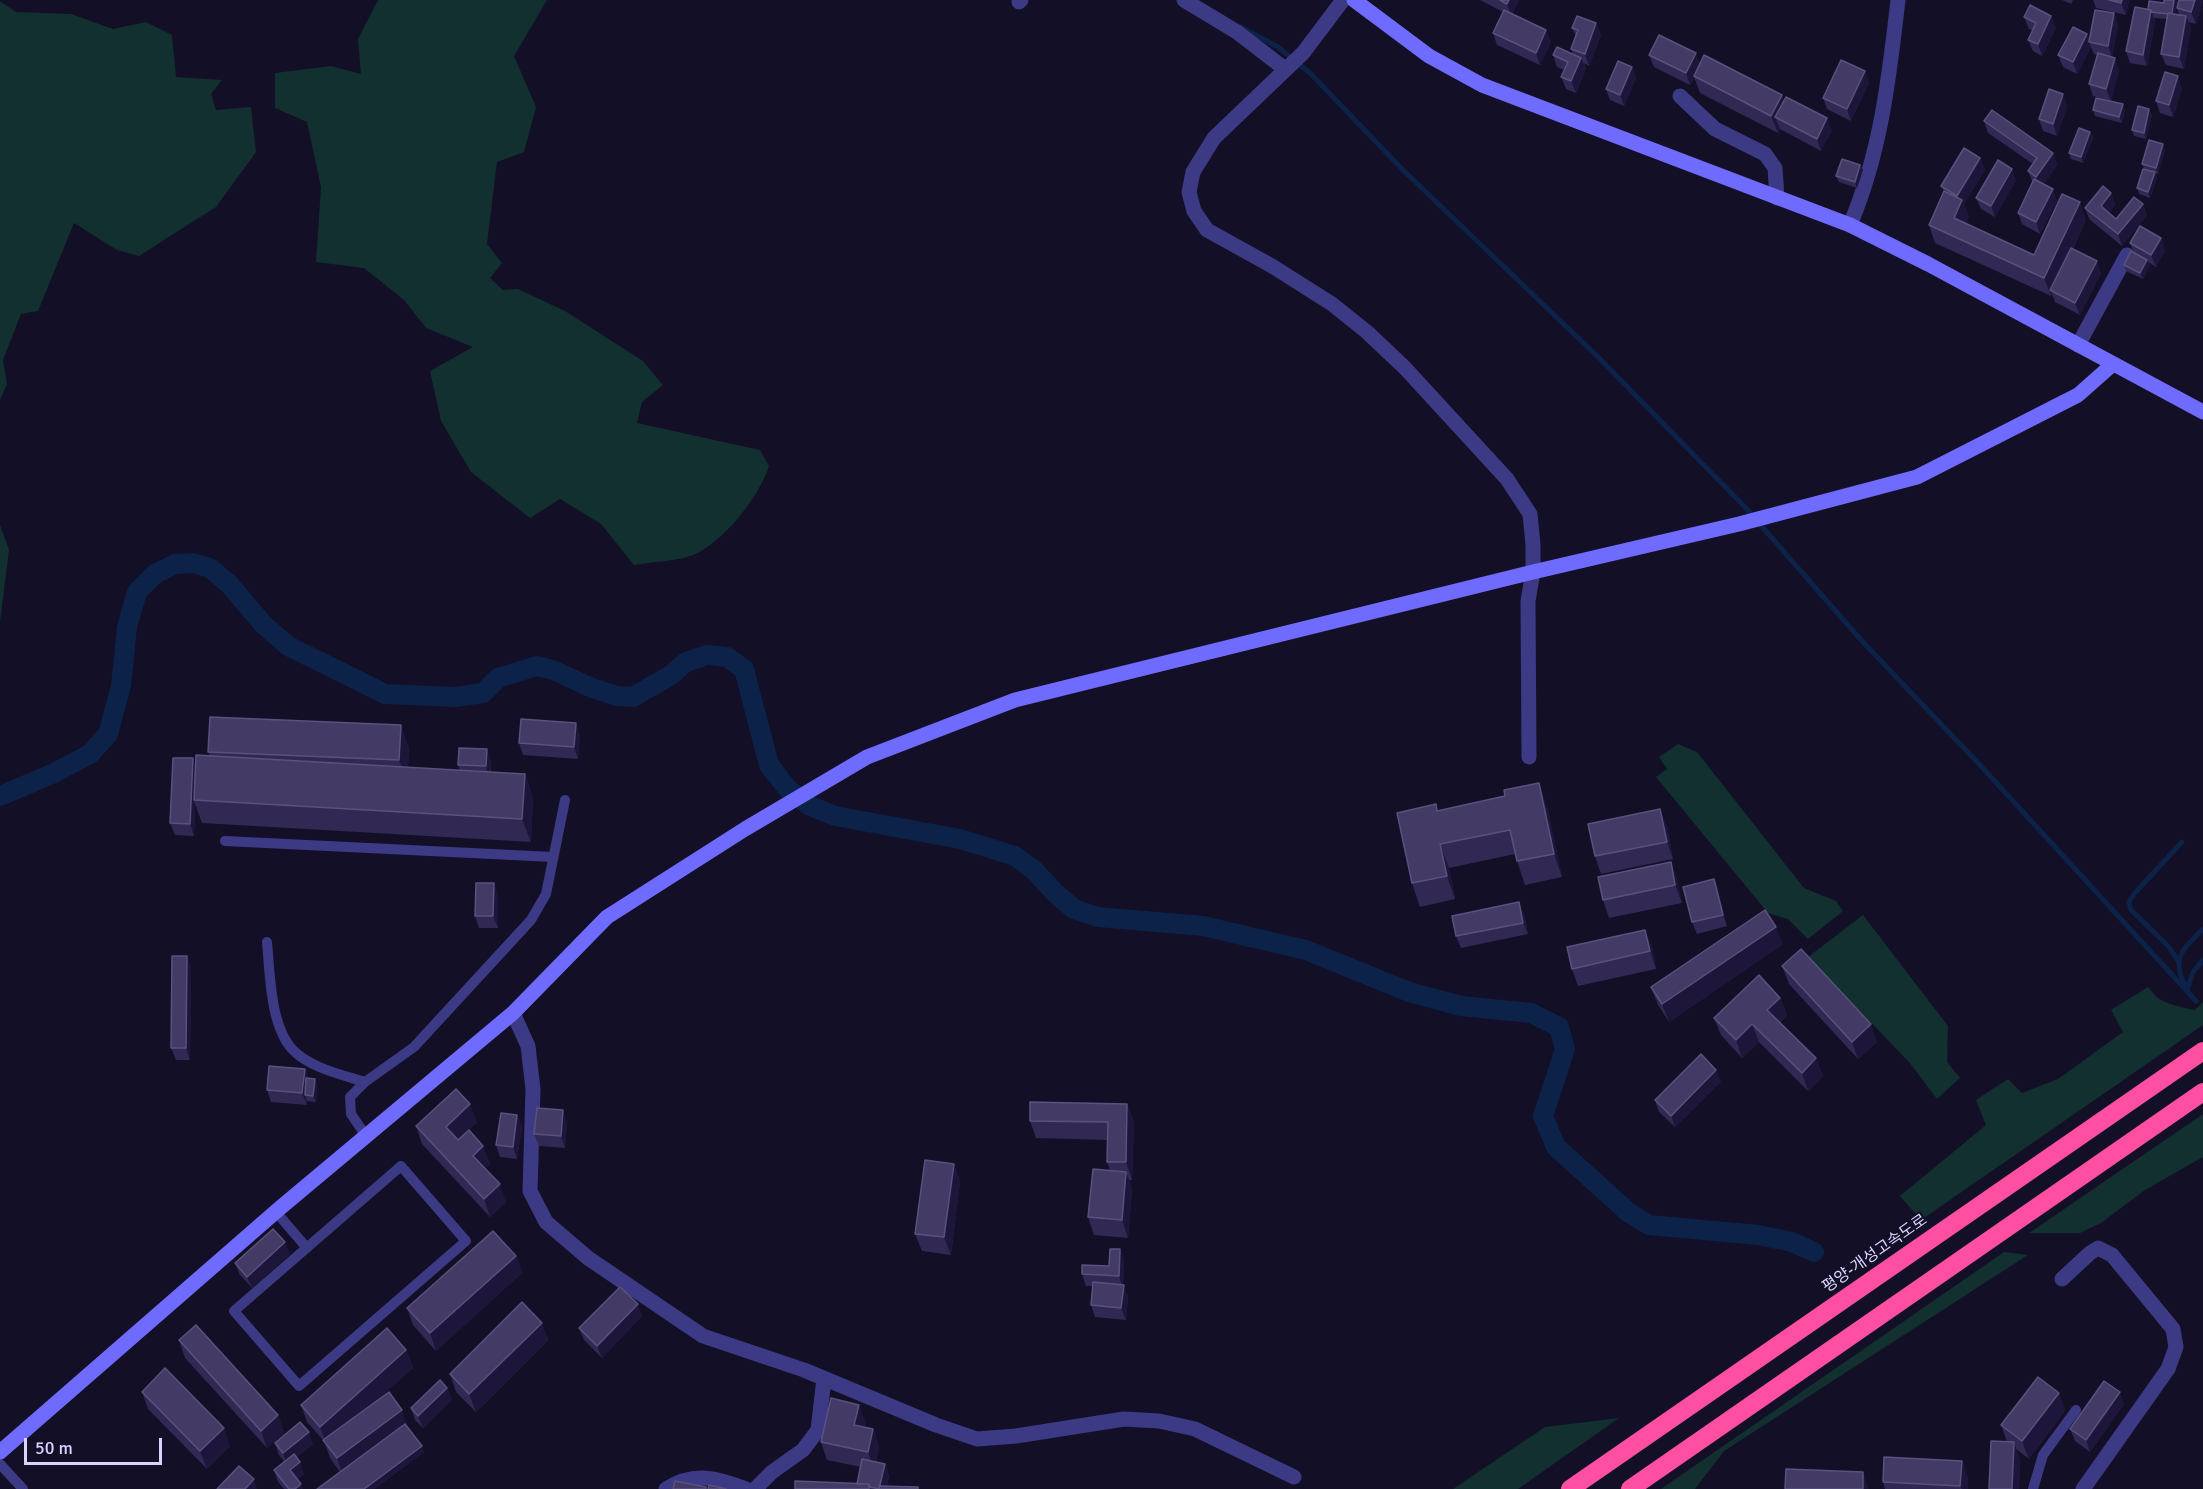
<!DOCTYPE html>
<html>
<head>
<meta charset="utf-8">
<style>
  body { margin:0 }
  #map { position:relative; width:2203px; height:1489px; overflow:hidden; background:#130f26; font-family:Signika,sans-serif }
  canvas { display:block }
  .scale { position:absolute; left:24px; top:1438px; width:138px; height:27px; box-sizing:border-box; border:3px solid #d9d4ff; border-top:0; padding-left:8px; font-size:18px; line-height:21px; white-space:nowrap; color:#d9d4ff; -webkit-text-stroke:4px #130f26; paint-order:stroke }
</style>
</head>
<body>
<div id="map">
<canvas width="2203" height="1489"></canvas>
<div class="scale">50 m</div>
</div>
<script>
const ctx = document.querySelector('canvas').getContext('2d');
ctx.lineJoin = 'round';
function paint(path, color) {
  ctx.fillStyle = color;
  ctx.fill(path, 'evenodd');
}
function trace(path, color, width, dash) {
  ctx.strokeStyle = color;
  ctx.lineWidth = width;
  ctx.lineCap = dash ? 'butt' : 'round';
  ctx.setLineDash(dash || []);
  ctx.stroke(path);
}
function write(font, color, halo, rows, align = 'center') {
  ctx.font = font + ' Signika,"Noto Sans KR",sans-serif';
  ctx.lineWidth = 4.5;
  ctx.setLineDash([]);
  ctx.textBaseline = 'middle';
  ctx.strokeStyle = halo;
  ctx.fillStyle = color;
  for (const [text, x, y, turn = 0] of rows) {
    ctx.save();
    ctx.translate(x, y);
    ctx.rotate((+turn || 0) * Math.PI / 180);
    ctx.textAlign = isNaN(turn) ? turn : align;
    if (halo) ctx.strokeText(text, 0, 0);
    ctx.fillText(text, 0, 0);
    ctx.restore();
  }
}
const green = new Path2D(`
  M378 0H547L514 56 536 107 524 152 497 162 487 244 502 263 490 278 503 290 518 289 565 311 643 361 663 385 642 402 637 423 760 450 769 466C759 497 724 542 693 555 679 561 650 562 634 565L601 524 560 499 530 518 471 472 441 421 430 371 473 347 426 328 404 300 364 268 316 262 321 187 307 122 275 108V73L331 66 361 74 358 39Z
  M0 1 16 12 71 14 113 29 146 22 172 35 176 77 222 80 211 94 216 110 251 107 256 152 216 207 139 256 117 250 74 223 38 311 21 314 3 360 7 384 0 400Z
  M0 525 9 550 0 622Z
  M1678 744 1697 752 1804 888 1836 901 1843 911 1808 939 1788 919 1768 913 1656 777 1667 769 1659 757Z
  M1863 915 1948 1026 1947 1062 1960 1078 1937 1099 1909 1062 1808 957Z
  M2148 987C2151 990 2154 995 2158 998 2164 1003 2187 1009 2195 1010L2203 1002V1025L1921 1220 1900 1196 1986 1125 1976 1100 2008 1079 2022 1093 2058 1079 2123 1032 2111 1010Z
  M2203 1114V1157L2145 1190 2101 1223 2080 1233H2029Z
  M2004 1252 2028 1255 1724 1451 1695 1489H1661Z
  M1619 1418 1518 1489H1453L1545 1427Z`);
const stream = new Path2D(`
  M1241 27 1278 47 1310 73 1403 170 1597 356 1744 506 1861 640 1980 765 2196 1001
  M2178 961 2169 947 2131 910 2129 902 2134 894 2182 842
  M2185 986C2171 957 2183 949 2203 929
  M2187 990 2193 972 2203 960`);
const canal = new Path2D(`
  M0 796 54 773 90 754 108 734 121 686 127 627 137 592 155 574 175 564 193 563 210 568 229 584 263 624 288 646 385 694 455 697 483 693 498 678 537 666 553 670 592 688 617 696 633 697 671 675 686 662 707 655 727 657 744 669 769 765 788 789 808 805 835 816 960 839 1015 856 1034 870 1055 893 1074 909 1098 917 1203 926 1306 950 1409 992 1461 1006 1531 1013 1559 1027 1565 1049 1543 1116 1556 1147 1628 1212 1649 1225 1758 1235 1792 1242 1814 1252`);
const lane = new Path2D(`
  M225 841 553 857
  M267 942C270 973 270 1026 293 1050 310 1068 343 1075 365 1082
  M366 1136 351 1114 350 1097 365 1082 414 1047 531 920 546 894 565 800
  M401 1166 466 1241 299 1386 234 1311Z
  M276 1212 307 1248
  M0 1464 23 1489
  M2033 1489 2043 1455 2076 1410`);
const street = new Path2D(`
  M1184 0 1237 32 1285 69
  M1343 0 1303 53 1214 138 1193 172 1189 192 1194 211 1207 230 1272 266 1332 304 1367 332 1405 368 1507 479 1530 514 1533 545V572L1528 601 1529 757
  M1019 2 1021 0
  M1680 96 1715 129 1765 154 1775 168 1777 198
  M1850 225C1881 152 1889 78 1898 0
  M2078 345 2127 255
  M513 1013 528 1046 533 1089 530 1191 546 1222 588 1258 703 1336 804 1370 936 1425 977 1439 1016 1436 1124 1419 1159 1421 1195 1429 1294 1477
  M2062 1279 2090 1253 2098 1248 2112 1255 2173 1329 2176 1347 2168 1369 2083 1489
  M666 1489C694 1471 718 1478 746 1489
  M755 1489 772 1472 803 1450 818 1430 824 1379`);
const secondary = new Path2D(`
  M1354 0 1429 56 1482 85 1850 225 1928 264 2203 412
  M0 1452 280 1208 513 1013 607 917 745 829 867 757 1015 700 1533 572 1739 524 1917 477 2078 395 2113 364`);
const highway = new Path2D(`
  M1570 1489 2203 1051
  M1630 1489 2203 1092`);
const wall = new Path2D(`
  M1480 0H1519L1512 14 1546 30 1551 42 1540 65 1497 45 1493 33 1503 12Z
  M2062 0H2073L2071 4Z
  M2093 0H2129L2126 15 2096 8Z
  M2164 0H2177L2175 14 2179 15 2177 8 2203 0 2196 24 2188 22 2191 27 2184 69 2166 65 2161 54 2167 19 2154 18 2155 22 2147 66 2130 63 2126 51 2148 10 2164 3Z
  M2114 13 2118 25 2112 58 2119 70 2111 101 2093 96 2089 84 2097 55 2094 54 2091 47 2077 74 2063 67 2058 55 2087 34 2090 41Z
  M2024 17 2056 28 2042 56 2033 51 2028 40 2033 31 2029 29Z
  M1596 23 1601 35 1589 66 1584 63 1586 69 1576 93 1566 89 1561 77 1564 70 1557 67 1553 55 1573 54 1571 49 1576 37 1572 28Z
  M1649 55 1700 64 1782 95 1784 101 1832 130 1821 151 1780 129 1778 133 1700 93 1694 77 1690 85 1654 67Z
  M1632 67 1636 78 1624 106 1610 100 1606 89Z
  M1865 71 1869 83 1851 121 1827 109 1823 98Z
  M2182 88 2173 117 2160 113 2156 101Z
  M2067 106 2057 136 2043 131 2039 119Z
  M2149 109 2152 115 2146 139 2134 136 2132 130Z
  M2093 110H2125L2122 123 2095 116Z
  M1984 121 2053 153 2057 165 2044 184 2057 201 2040 234 2022 224 2018 213 2033 183 2028 171 2033 164 1988 133Z
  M2090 132 2093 138 2083 163 2071 159 2069 153Z
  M2165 150 2158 174 2155 173 2157 178 2150 198 2139 194 2137 188 2144 169 2142 164Z
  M1980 158 1985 170 1964 204 1969 217 1966 223 2034 255 2086 220 2073 249 2101 273 2080 315 2055 302 2052 294 2051 296 1935 243 1929 225 1944 192 1941 186Z
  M1860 165 1863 170 1857 188 1839 182 1836 176Z
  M2016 180 1995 217 1981 209 1976 198Z
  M2111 193 2115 205 2109 213 2116 219 2143 204 2147 215 2122 246 2089 219 2085 208Z
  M2130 243 2165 250 2156 267 2148 262 2150 266 2143 279 2126 271 2124 265 2134 253Z
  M580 735 578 759 523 755 519 743Z
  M409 748 408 768 460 771 458 765 491 761V772L525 774 533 798 531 842 202 823 195 804 194 836 175 835 170 823 196 767 210 756 208 752Z
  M1547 806 1562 877 1525 885 1517 861 1515 854 1449 868 1455 899 1420 907 1412 883 1438 811Z
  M1667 826 1673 859 1601 874 1595 856Z
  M1671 862 1677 880 1682 903 1609 918 1603 900Z
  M1714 879 1718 891 1727 926 1697 934 1692 922Z
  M498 895V928H479L475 916Z
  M1524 914 1528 934 1461 948 1456 936Z
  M1783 944 1669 1022 1658 1005 1651 987Z
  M1652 947 1656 969 1578 986 1572 969Z
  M1782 966 1877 1042 1858 1059 1789 984Z
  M191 968 190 1060H176L171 1048Z
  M1780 998 1787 1015 1780 1022 1816 1058 1823 1076 1808 1091 1759 1042 1742 1058 1721 1035 1714 1018Z
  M305 1069 308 1078 317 1085 316 1102 307 1101V1105L271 1102 267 1090Z
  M1721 1081 1675 1127 1659 1112 1655 1100Z
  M1127 1104 1134 1122 1132 1180H1129L1132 1189 1128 1238 1094 1235 1088 1217 1110 1170 1107 1162 1108 1140 1036 1138 1030 1121Z
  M517 1115 522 1127 517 1159 500 1157 496 1145Z
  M477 1122 458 1140 483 1146 490 1164 485 1168 506 1202 490 1217 422 1144 416 1126Z
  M567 1122 565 1148 539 1146 534 1134Z
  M954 1164 960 1181 951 1255 922 1251 915 1234Z
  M1120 1249 1124 1261 1123 1285 1128 1297 1126 1320 1095 1317 1091 1305 1093 1286H1086L1082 1274 1109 1266Z
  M290 1254 252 1288 240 1275 235 1263Z
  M516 1256 522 1273 436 1351 413 1325 407 1308Z
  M642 1316 602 1358 584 1340 579 1328Z
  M542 1323 548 1340 476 1412 456 1392 450 1374Z
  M179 1340 278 1415 284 1433 267 1448 185 1358Z
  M406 1350 413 1368 371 1405 408 1428 424 1452 374 1489H317L340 1472 330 1458 324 1441 307 1422 301 1405Z
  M447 1388 452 1400 423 1428 415 1420 411 1408Z
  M142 1392 230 1446 207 1469 148 1409Z
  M2059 1393 2065 1411 2029 1459 2016 1449 2020 1460 2019 1489H1989L2007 1442 2001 1425Z
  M2124 1404 2090 1452 2075 1441 2070 1429Z
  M866 1423 864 1427 873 1429 879 1447 876 1462 885 1464 889 1476 887 1486 919 1489H795L857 1484 861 1467 827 1460 821 1442Z
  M275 1443 313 1444 297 1457 304 1474 297 1480 303 1489H284L278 1482 274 1470 284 1461 279 1455Z
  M1962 1461 1968 1479V1489H1885L1883 1482Z`);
const shadedWall = new Path2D(`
  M1509 0H1519L1511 15 1507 4Z
  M2122 0H2129L2126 15 2121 3Z
  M2174 0H2177L2174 20 2172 14Z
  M2195 0H2203L2196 24 2191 12Z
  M2151 10 2155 22 2147 66 2143 55Z
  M2114 13 2118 25 2112 58 2108 46Z
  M2051 16 2056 28 2042 56 2038 44Z
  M2186 16 2191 27 2184 69 2179 57Z
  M1596 23 1601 35 1589 66 1585 54Z
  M1546 30 1551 42 1540 65 1536 53Z
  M2087 34 2091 47 2077 74 2073 62Z
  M1696 53 1700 65 1690 85 1686 73Z
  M1581 58 1586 69 1576 93 1571 81Z
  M2115 58 2119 70 2111 101 2106 89Z
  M1632 67 1636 78 1624 106 1620 95Z
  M1865 71 1869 83 1851 121 1847 109Z
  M2178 76 2182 88 2173 117 2169 105Z
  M2063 94 2067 106 2057 136 2053 124Z
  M1782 95 1788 113 1775 117 1780 129 1778 133 1771 116Z
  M2123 104 2125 110 2122 123 2119 117Z
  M2149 109 2152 115 2146 139 2144 133Z
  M1827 118 1832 130 1821 151 1817 139Z
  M2090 132 2093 138 2083 163 2081 157Z
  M2163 144 2165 150 2158 174 2156 168Z
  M2053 153 2057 165 2041 189 2036 177Z
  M1980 158 1985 170 1964 204 1969 217 1960 235 1954 218 1960 204 1957 196Z
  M1860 165 1863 170 1857 188 1855 182Z
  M2012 169 2016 180 1995 217 1991 206Z
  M2155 172 2157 178 2150 198 2148 192Z
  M2053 189 2057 201 2040 234 2036 222Z
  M2111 193 2115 205 2105 218 2101 206Z
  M2080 202 2086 220 2053 291 2050 290 2052 294 2051 296 2044 278Z
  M2143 204 2147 215 2122 246 2118 234Z
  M2161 238 2165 250 2156 267 2151 255Z
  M2147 260 2150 266 2143 279 2140 273Z
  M2097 261 2101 273 2080 315 2075 303Z
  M576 723 580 735 578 759 574 747Z
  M401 725 409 748 408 784 399 760Z
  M487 749 491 761 490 778 486 766Z
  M193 758 197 770 194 800 195 804 194 836 190 824Z
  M525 774 533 798 531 842 522 819Z
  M1539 783 1547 806 1562 877 1554 854Z
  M1660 809 1667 826 1673 859 1667 842Z
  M1440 844 1449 868 1455 899 1447 876Z
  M1671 862 1677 880 1682 903 1675 885Z
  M1714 879 1718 891 1727 926 1723 915Z
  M494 883 498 895V928L493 916Z
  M1519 902 1524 914 1528 934 1523 923Z
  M1776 927 1783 944 1669 1022 1662 1004Z
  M1645 930 1652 947 1656 969 1650 951Z
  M187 956 191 968 190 1060 186 1048Z
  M1780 998 1787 1015 1774 1028 1767 1010Z
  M1752 1024 1759 1042 1742 1058 1736 1040Z
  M1871 1024 1877 1042 1858 1059 1852 1042Z
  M1816 1058 1823 1076 1808 1091 1802 1073Z
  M305 1069 309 1081 305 1095 307 1101V1105L302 1093Z
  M1716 1070 1721 1081 1675 1127 1671 1116Z
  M315 1079 317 1085 316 1102 313 1096Z
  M470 1104 477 1122 453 1145 446 1127Z
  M1127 1104 1134 1122 1132 1180 1126 1162Z
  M563 1110 567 1122 565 1148 561 1136Z
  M517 1115 522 1127 517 1159 513 1147Z
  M483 1146 490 1164 479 1173 473 1156Z
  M954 1164 960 1181 951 1255 944 1237Z
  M1126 1172 1132 1189 1128 1238 1122 1220Z
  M500 1184 506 1202 490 1217 484 1199Z
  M285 1242 290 1254 252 1288 247 1277Z
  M1120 1249 1124 1261 1123 1288 1119 1276Z
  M516 1256 522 1273 436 1351 430 1333Z
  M1124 1285 1128 1297 1126 1320 1121 1308Z
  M638 1304 642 1316 602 1358 597 1346Z
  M542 1323 548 1340 476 1412 469 1394Z
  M406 1350 413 1368 327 1445 320 1427Z
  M447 1388 452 1400 423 1428 418 1416Z
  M2120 1392 2124 1404 2090 1452 2086 1440Z
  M2059 1393 2065 1411 2029 1459 2022 1441Z
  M859 1405 866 1423 861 1443 854 1425Z
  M402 1410 408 1428 343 1476 337 1458Z
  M278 1415 284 1433 267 1448 261 1431Z
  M224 1428 230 1446 207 1469 200 1451Z
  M873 1429 879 1447 874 1470 868 1452Z
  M309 1432 313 1444 287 1465 283 1453Z
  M2014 1442 2020 1460 2019 1489H2012Z
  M422 1446 424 1452 374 1489H364Z
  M1962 1461 1968 1479V1489H1962L1960 1486Z
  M300 1462 304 1474 294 1482 290 1470Z
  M885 1464 889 1476 886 1489H879Z
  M1863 1472 1869 1489H1863Z
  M254 1479 257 1489H245Z
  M301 1484 303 1489H295Z`);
const building = new Path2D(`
  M1500 0H1509L1507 4Z
  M2109 0H2122L2121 3Z
  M2164 0H2174L2172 13H2168V14L2151 12V10H2148L2149 1 2164 3Z
  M2179 0H2195L2191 12 2177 8Z
  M2030 5 2051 16 2038 44 2028 40 2036 23 2024 17Z
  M2135 7 2151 10 2143 55 2126 51Z
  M1504 10 1546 30 1536 53 1493 33Z
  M2095 10 2114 13 2108 46 2089 42Z
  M2168 13 2186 16 2179 57 2161 54Z
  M1577 16 1596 23 1585 54 1571 49 1578 30 1572 28Z
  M2073 27 2087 34 2073 62 2058 55Z
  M1659 35 1696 53 1686 73 1649 55Z
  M1557 47 1581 58 1571 81 1561 77 1568 62 1553 55Z
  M2098 53 2115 58 2106 89 2089 84Z
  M1704 55 1782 95 1771 116 1694 76Z
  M1841 60 1865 71 1847 109 1823 98Z
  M1618 61 1632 67 1620 95 1606 89Z
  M2165 72 2178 76 2169 105 2156 101Z
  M2049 89 2063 94 2053 124 2039 119Z
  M1786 97 1827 118 1817 139 1775 117Z
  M2096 98 2123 104 2119 117 2093 110Z
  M2138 106 2149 109 2144 133 2132 130Z
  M1992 110 2053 153 2036 177 2028 171 2037 158 1984 121Z
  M2079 128 2090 132 2081 157 2069 153Z
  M2149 140 2163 144 2156 168 2142 164Z
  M1964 148 1980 158 1957 196 1941 186Z
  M1842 159 1860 165 1855 182 1836 176Z
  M1998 160 2012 169 1991 206 1976 198Z
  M2143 169 2155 172 2148 192 2137 188Z
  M2034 179 2053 189 2036 222 2018 213Z
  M2103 186 2111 193 2101 206 2116 219 2134 197 2143 204 2118 234 2085 208Z
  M1944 191 1962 200 1954 218 2034 255 2062 194 2080 202 2044 278 1929 225Z
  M2140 226 2161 238 2151 255 2130 243Z
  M2071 248 2097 261 2075 303 2050 290Z
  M2131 251 2147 260 2140 273 2124 265Z
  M210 717 401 725 399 760 208 752Z
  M521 719 576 723 574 747 519 743Z
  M459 748 487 749 486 766 458 765Z
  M196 755 525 774 522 819 194 800Z
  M173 758H193L190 824 170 823Z
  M1539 783 1554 854 1517 861 1510 830 1440 844 1447 876 1412 883 1397 813 1436 804 1437 811 1505 796 1504 790Z
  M1660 809 1667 842 1595 856 1588 824Z
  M1671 862 1675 885 1603 900 1598 877Z
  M1714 879 1723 915 1692 922 1683 887Z
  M476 883H494L493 916H475Z
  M1519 902 1523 923 1456 936 1452 916Z
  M1765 910 1776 927 1662 1004 1651 987Z
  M1645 930 1650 951 1572 969 1567 947Z
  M1801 949 1871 1024 1852 1042 1782 966Z
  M172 956H187L186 1048H171Z
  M1759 975 1780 998 1767 1010 1816 1058 1802 1073 1752 1024 1736 1040 1714 1018Z
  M1701 1054 1716 1070 1671 1116 1655 1100Z
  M269 1066 305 1069 302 1093 267 1090Z
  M306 1078 315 1079 313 1096 305 1095Z
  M456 1089 470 1104 446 1127 458 1140 469 1130 483 1146 473 1156 500 1184 484 1199 416 1126Z
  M1030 1102 1127 1104 1126 1162H1107L1108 1122 1030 1121Z
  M537 1108 563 1110 561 1136 534 1134Z
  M501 1113 517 1115 513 1147 496 1145Z
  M925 1160 954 1164 944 1237 915 1234Z
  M1093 1169 1126 1172 1122 1220 1088 1217Z
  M273 1229 285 1242 247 1277 235 1263Z
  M493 1231 516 1256 430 1333 407 1308Z
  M1110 1249H1120L1119 1276 1082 1274V1265L1109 1266Z
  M1093 1282 1124 1285 1121 1308 1091 1305Z
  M620 1287 638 1304 597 1346 579 1328Z
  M522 1302 542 1323 469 1394 450 1374Z
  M196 1325 278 1415 261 1431 179 1340Z
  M387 1328 406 1350 320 1427 301 1405Z
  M165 1368 224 1428 200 1451 142 1392Z
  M2038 1377 2059 1393 2022 1441 2001 1425Z
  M440 1380 447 1388 418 1416 411 1408Z
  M2104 1381 2120 1392 2086 1440 2070 1429Z
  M389 1392 402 1410 337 1458 323 1440Z
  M831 1398 859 1405 854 1425 873 1429 868 1452 821 1442Z
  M300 1422 309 1432 283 1453 275 1443Z
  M405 1424 422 1446 364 1489H317Z
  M1991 1441 2014 1442 2012 1489H1989Z
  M294 1454 300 1462 290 1470 301 1484 295 1489H289L274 1470Z
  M1884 1457 1962 1461 1960 1486 1883 1482Z
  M862 1459 885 1464 879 1489 870 1487 869 1484H857Z
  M239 1466 254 1479 245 1489H217Z
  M1786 1469 1863 1472V1489H1785Z
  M675 1481 706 1487V1489H673Z
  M795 1481 869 1484V1489H795Z
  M709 1485 726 1489H708Z
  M879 1486 918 1487V1489H879Z`);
const streetNames = [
  ["평양-개성고속도로",1875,1254,-35]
];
paint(green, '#12302f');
trace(stream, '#0c2248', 5);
trace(canal, '#0c2248', 20);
trace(lane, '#3d3a85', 10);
trace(street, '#3d3a85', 15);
trace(secondary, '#6f6bff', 15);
trace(highway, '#ff4fa3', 18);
paint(wall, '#312854');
paint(shadedWall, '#1d163a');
paint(building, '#433a66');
trace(building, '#5a527e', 1.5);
write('16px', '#d9d4ff', '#130f26', streetNames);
</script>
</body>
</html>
